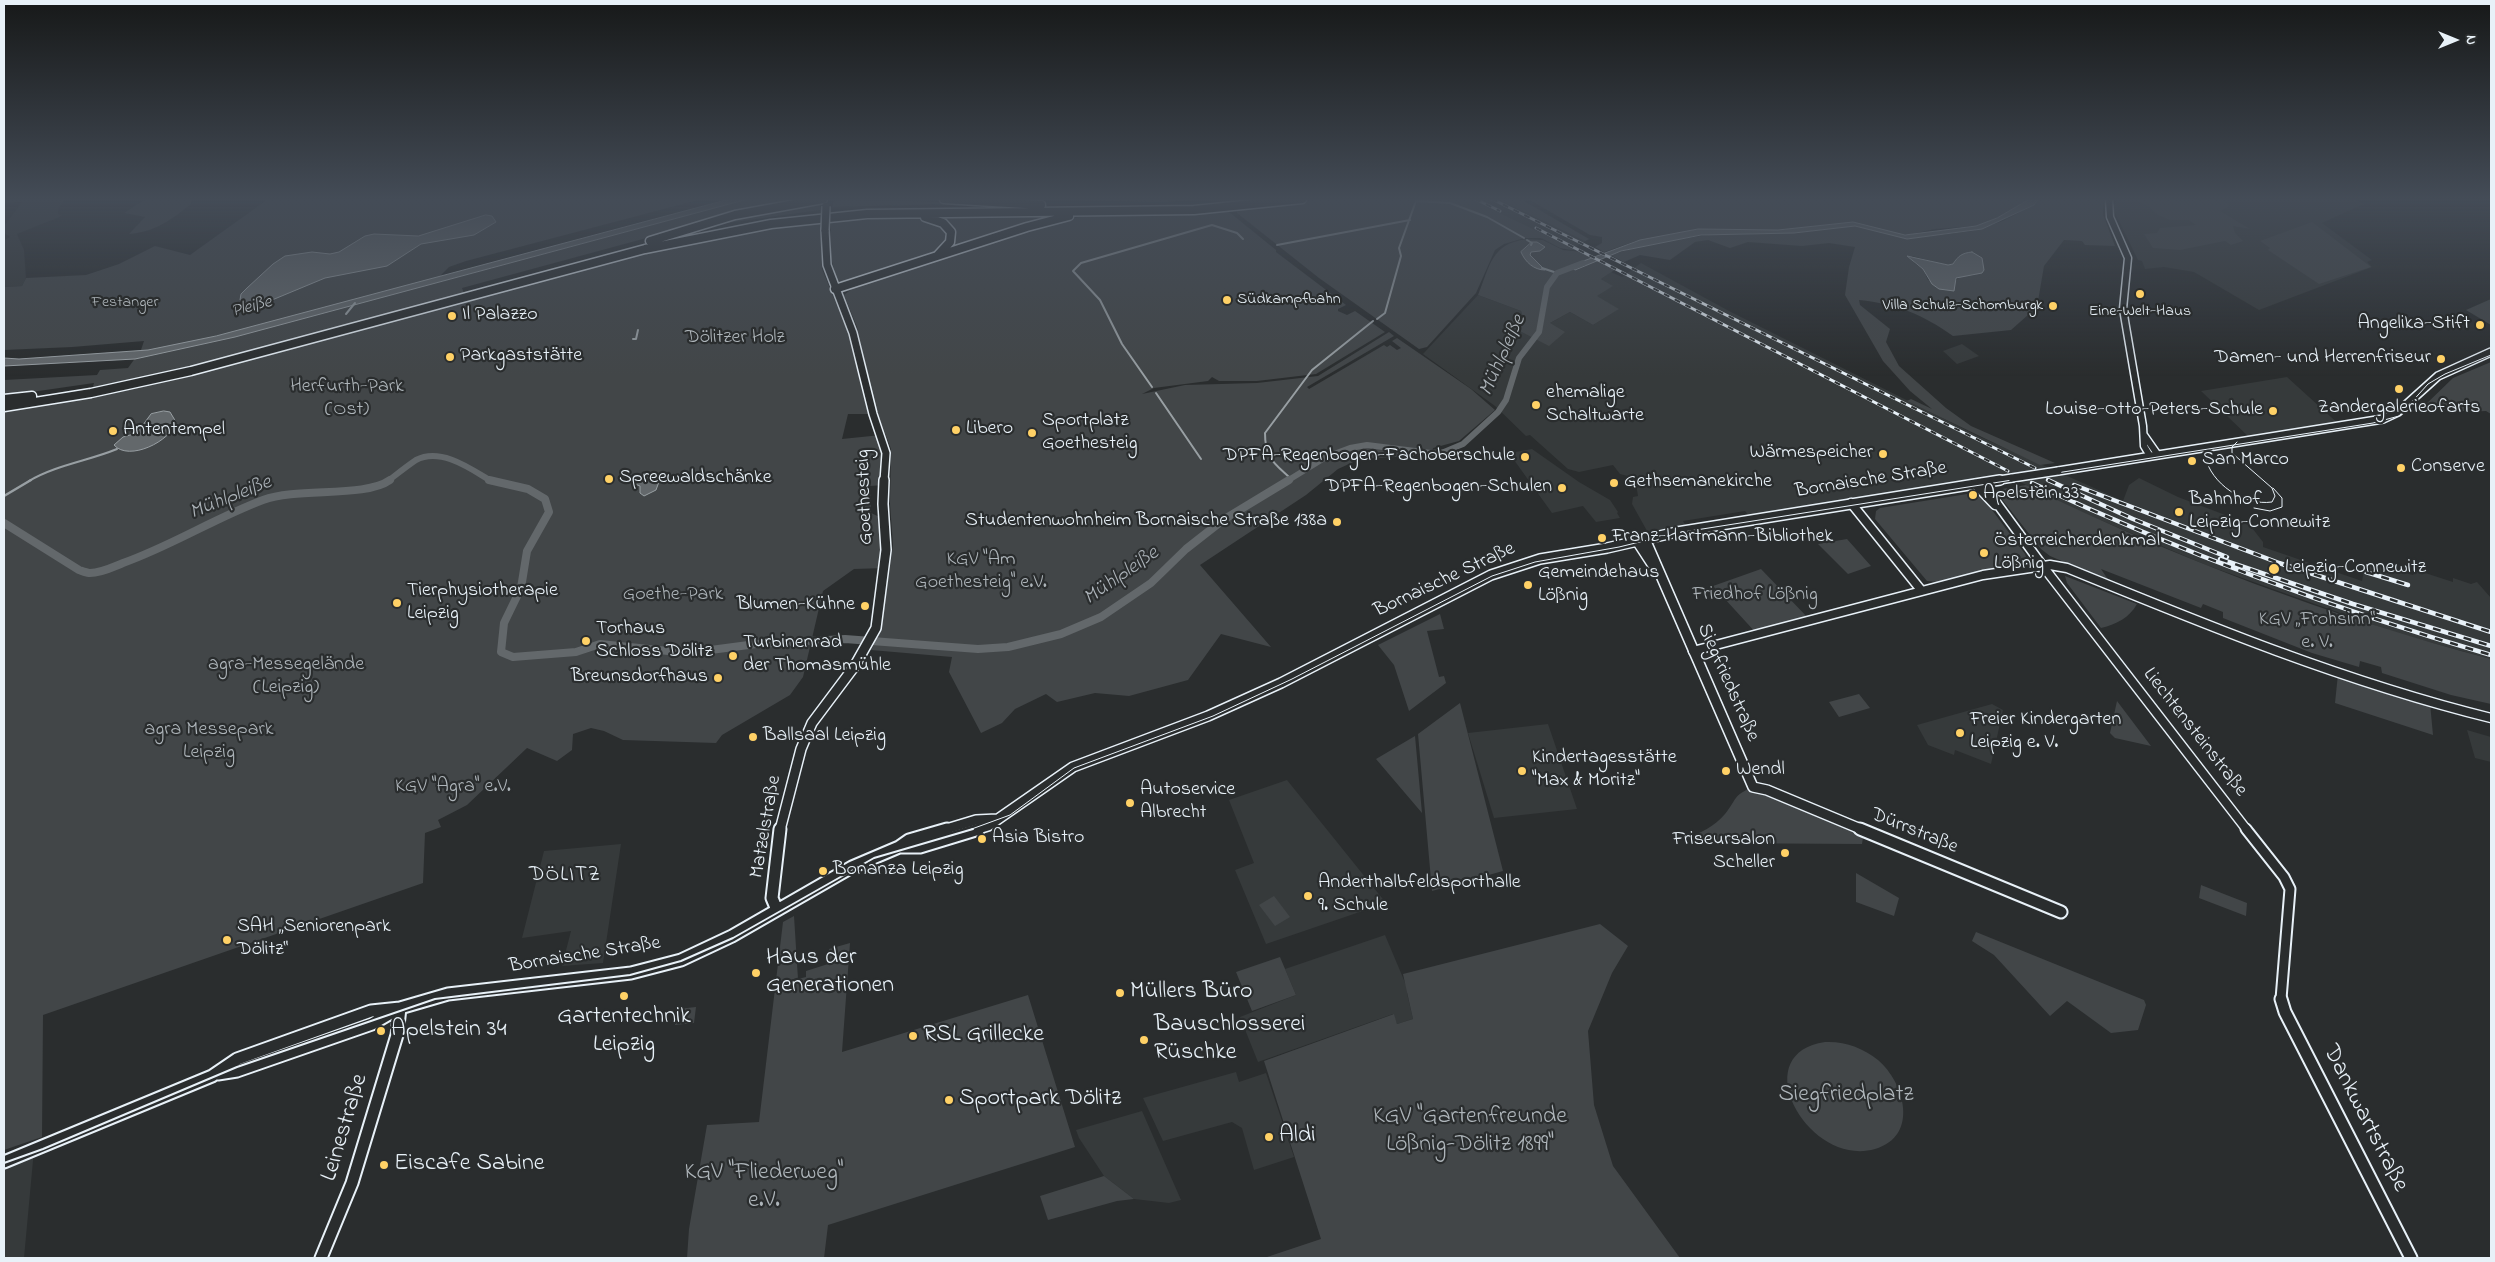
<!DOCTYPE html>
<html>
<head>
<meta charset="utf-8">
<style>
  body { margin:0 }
  #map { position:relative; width:2495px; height:1262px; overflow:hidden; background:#2a2d2e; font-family:"Indie Flower",sans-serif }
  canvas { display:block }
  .frame { position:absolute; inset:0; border:5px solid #e8f1f8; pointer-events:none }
  .north { position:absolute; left:2430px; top:15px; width:50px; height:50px; -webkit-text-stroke:4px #2a2d2e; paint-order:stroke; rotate:90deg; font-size:14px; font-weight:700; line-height:20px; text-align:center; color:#e8f1f8 }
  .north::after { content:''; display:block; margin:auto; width:18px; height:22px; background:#e8f1f8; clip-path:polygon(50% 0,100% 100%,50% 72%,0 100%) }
</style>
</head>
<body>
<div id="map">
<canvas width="2495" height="1262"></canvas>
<div class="frame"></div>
<div class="north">N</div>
</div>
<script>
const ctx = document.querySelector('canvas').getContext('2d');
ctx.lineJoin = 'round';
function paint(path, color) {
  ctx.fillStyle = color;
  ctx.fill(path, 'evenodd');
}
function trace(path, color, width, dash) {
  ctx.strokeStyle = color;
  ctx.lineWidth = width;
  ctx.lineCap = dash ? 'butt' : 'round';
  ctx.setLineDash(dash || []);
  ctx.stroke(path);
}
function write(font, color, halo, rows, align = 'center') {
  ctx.font = font + ' "Indie Flower",sans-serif';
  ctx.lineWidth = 4.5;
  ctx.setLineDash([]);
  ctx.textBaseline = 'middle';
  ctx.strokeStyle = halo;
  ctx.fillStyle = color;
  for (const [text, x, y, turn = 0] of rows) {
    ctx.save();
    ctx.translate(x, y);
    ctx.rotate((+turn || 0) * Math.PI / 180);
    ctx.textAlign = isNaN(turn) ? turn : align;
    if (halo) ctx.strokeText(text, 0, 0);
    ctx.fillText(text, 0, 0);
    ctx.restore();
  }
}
const built = new Path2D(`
  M5 199H65L59 208 58 214 62 216 17 234 24 250 26 278 22 286 4 287V240L10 237 4 233V226L22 202 4 203Z
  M1460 199H1508L1589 239 1571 250 1560 248Z
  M2117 199H2355L2364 204 2322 223 2372 260 2367 262 2372 267 2259 310 2194 272 2164 267 2145 269 2142 261 2138 260 2112 207Z
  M1641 263 1729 311 1978 436 2123 501 2129 485 2139 478 2178 497 2249 524 2263 542V547L2362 581 2365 565 2373 563 2413 575 2416 570 2453 582V578L2471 584 2477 582 2491 598V659L2396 633 2206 565 2079 511 2012 478 1752 519 1745 511 1683 521 1688 530 1651 538 1632 504 1633 497 1638 496 1635 478 1620 474 1613 465 1579 472 1568 469 1530 435 1526 436 1495 406 1423 354 1478 295 1521 311 1523 317 1514 327 1550 323 1570 312 1593 325 1618 309 1596 296 1612 286 1601 279 1611 272 1622 277Z
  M1962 344 1979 356 1957 364 1943 351Z
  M2287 377 2342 427 2252 440 2201 391Z
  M1532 449 1579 482 1610 500 1618 512 1617 513 1620 518 1596 522 1583 506 1552 513 1509 453Z
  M1992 704 2003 710 1991 764 1955 750 1954 755 1928 745 1917 725Z
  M1548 724 1577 809 1494 818 1468 733Z
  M2467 730 2491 737V762L2475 758Z
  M1287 780 1386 903 1266 944 1235 870 1254 863 1229 800Z
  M621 844 603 963 562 966 571 931 522 938 544 851Z
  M1385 935 1409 992 1407 993 1413 1019 1397 1024 1393 1014 1258 1062 1240 1017 1296 995 1285 969Z
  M1236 1072 1239 1082 1266 1073 1294 1157 1254 1170 1242 1128 1232 1122 1163 1141 1143 1098Z
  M1142 1111 1181 1200 1169 1203 1134 1199 1104 1176 1079 1138 1076 1130Z
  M34 1150 24 1258H4V1162Z`);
const green = new Path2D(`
  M148 199H192L191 204C171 220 155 232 129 234L145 217 124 213 139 203Z
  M268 199H702L466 261 449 267 441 275 440 282 748 199H807L735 214 462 288 466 299 612 260 717 235 820 221 822 269 847 330 868 414H848L842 439 881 435 883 443 884 485 870 486 871 513 884 519 885 568 854 569 823 591 803 677 790 695 722 735 716 743 623 740 604 731 591 728 573 734 572 750 557 761 527 748 467 805 438 820 441 827 425 833 423 883 43 1015 42 1137 4 1150V411L90 396 94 383 4 396V380L97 375 100 370 128 368 141 350 144 341 72 347 4 350V287L22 286 26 278 86 275 119 264 155 246 190 255Z
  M1003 199H1225L1161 202Z
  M1318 199H1470L1579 251 1560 248 1542 238H1525L1504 244 1495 250 1476 293 1427 347 1419 349 1319 278 1237 213V210Z
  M1498 199H1521L1589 239 1585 241Z
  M1528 199H2030L1997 218 1976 226 1935 229 1912 234H1898L1853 222 1778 230 1698 229 1633 242 1604 252 1595 247 1602 243V237L1590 235Z
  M2038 199H2104L2103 214 2115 246 2085 245 2082 241 2064 240 2044 266 2037 307 2011 330 1953 336C1922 314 1897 304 1859 300L1860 305 1890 329 1886 342 1899 366 1946 408 1971 426 2055 463 2040 465 1907 401 1911 399 1932 409 1910 391 1883 361 1845 295 1849 267 1855 247 1829 243 1802 246 1748 242 1730 248 1708 240 1695 242 1670 260 1640 255 1624 262 1610 255 1653 243 1708 235 1794 233 1855 226 1907 239 1972 231 2003 221 2034 205ZM1912 256 1947 265 1953 264 1957 257 1976 275 1961 276 1954 282 1928 280 1923 269 1914 263Z
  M2131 199H2176L2181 202H2193L2192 200 2224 199 2230 206 2220 211 2250 229 2233 226 2235 233 2243 241 2231 245 2225 241 2180 250 2153 248 2144 234 2157 233 2160 228 2196 225 2189 220H2170L2158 215 2147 205Z
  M840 200 951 202V204L832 207 833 202Z
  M820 202V210L720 224 750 213Z
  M1228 211 1276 250V252L1346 305 1338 309V311L1347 315 1355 311 1385 332 1316 374 1257 381H1219L1212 377 1208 381 1154 388 1142 394 1185 385 1257 383 1318 376 1389 332 1394 336 1307 387 1309 389 1384 345 1387 347 1390 345 1397 350 1401 348 1392 341 1397 338 1471 389 1495 410 1459 441 1433 448 1431 455 1360 459 1338 469 1306 495 1200 565 1271 647 1221 634 1188 680 1129 696 1095 693 1057 702 1046 694 1015 709 1002 723 981 733 949 672 952 657 871 650 881 630 893 545 890 504 891 449 876 410 857 327 844 295 857 285 952 256 1046 222 1094 215Z
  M1068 213 1014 227 947 252C962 232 952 224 933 215Z
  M915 217 923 218 945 228 946 239 944 245 933 256 844 282 837 280 830 254 831 221Z
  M2312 222 2371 267 2319 284 2268 250 2270 248 2260 241Z
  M1526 239 1543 240 1563 250 1584 252 1616 269 1601 279 1613 286 1597 296 1619 309 1593 325 1570 312 1550 323 1565 332 1549 346 1514 328 1523 317 1521 311 1478 295C1490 266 1491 244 1526 239Z
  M2491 299V325L2466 310Z
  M2491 362V414L2486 411C2467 412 2442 410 2422 408L2453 378Z
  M2026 485C2175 558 2331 617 2491 659V704L2451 695 2382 673 2381 667 2360 661 2359 667 2312 653 2223 618V612L2203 604 2201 608 2101 569 2109 581 2050 556 2041 549 1997 493 2002 489Z
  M1967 494 1978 495 1983 498 2025 554 2028 562 1938 582 1927 581 1875 519 1876 511 1880 508Z
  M1847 539 1871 566 1848 574 1818 544Z
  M1761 569 1810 620 1757 634 1713 586Z
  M2065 576 2137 604C2129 618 2117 624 2101 628L2067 583Z
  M1440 614 1444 629 1427 631 1439 677 1444 676 1446 683 1409 711 1394 665 1378 645Z
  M2338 674 2430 703 2433 735 2335 703Z
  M1859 694 1870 708 1839 717 1829 702Z
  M2117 701 2151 746 2115 738 2110 733Z
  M1460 703 1503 871 1432 891 1418 734Z
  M1415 736 1422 813 1376 759Z
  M1753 787 1864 831 1862 844 1699 843 1685 838C1700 834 1715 826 1725 814 1738 798 1732 796 1753 787Z
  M1856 873 1899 898 1894 916 1856 902Z
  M2201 885 2247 903 2246 916 2199 898Z
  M1274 896 1290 917 1275 926 1259 905Z
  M794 916 798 979 806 977V971L828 964 829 949 850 943 842 1052 1028 995 1075 1147 828 1225 824 1258H687L689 1229 707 1125 759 1122 783 922Z
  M1600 924 1628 946 1612 973 1588 1031 1594 1105 1613 1166 1680 1258H1264L1321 1239 1264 1061 1394 1014 1397 1024 1413 1019 1403 974Z
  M1976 932 2144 1000 2146 1005 2138 1030 2111 1033 2067 1001 2050 1016 1994 955 1972 941Z
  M1280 957 1296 995 1252 1011 1236 972Z
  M696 1007 694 1023 675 1025 678 1009Z
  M1825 1042C1845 1041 1863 1048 1878 1060 1904 1082 1920 1136 1875 1149 1809 1168 1744 1054 1825 1042Z
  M1104 1176 1134 1199 1117 1201 1048 1220 1040 1196Z`);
const water = new Path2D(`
  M730 199H748L235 337 135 359 4 366V358L19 359 148 350 216 336Z
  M2030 199H2038L2034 205 1982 229 1907 239 1855 226 1794 233 1701 235 1621 251 1575 270 1570 266 1640 240 1698 229 1778 230 1853 222 1905 235 1976 226 1997 218Z
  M486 215 492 216 496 222 474 235 421 244 387 266 325 278 260 305H251L240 300 241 294 247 288 273 264 285 256 312 252 330 254 339 252 365 236 374 234 418 236Z
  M1532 242H1537L1545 247 1540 251 1531 252 1530 255 1545 270C1534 270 1525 262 1521 252Z
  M1972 252 1982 258 1984 270 1982 273 1956 278 1954 291 1939 289 1932 284 1923 269 1907 256 1948 265 1953 264C1958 256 1962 253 1972 252Z
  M164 411 170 412 176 422C171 441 129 462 114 445L123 437 137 433 151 414Z
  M646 473 657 475 660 479 656 490 644 496 640 493V486L635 484 639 476Z`);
const streamFar1 = new Path2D(`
  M1527 240 1532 243 1531 245
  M1277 245 1410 220
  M1542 268 1557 273
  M346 314 355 303
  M1377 319 1385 313 1401 256 1399 248 1416 201 1450 203 1487 217 1524 238
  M633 339H636L638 330
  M1152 387 1122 344 1100 300 1073 271 1081 263 1212 225 1237 233 1243 239
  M1156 393 1201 459
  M1290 478C1273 462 1265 458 1265 433L1312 370 1373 321
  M29 481C56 465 88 461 117 449`);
const stream = new Path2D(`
  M4 496 31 480`);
const canalFar1 = new Path2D(`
  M388 481C397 474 407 466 416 460 441 447 471 469 491 481
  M1287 481 1326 457 1350 448 1367 445 1431 453 1444 452 1463 444 1498 412 1506 400 1519 358 1539 332 1547 287 1557 273 1583 263`);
const canal = new Path2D(`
  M489 480 528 489 545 499 549 512 527 551 521 588 504 623 501 652 513 657 576 652 600 644 688 653 756 644 845 639 978 649 1008 647 1061 634 1101 617 1151 583 1186 549 1223 520 1289 480
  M4 523 79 570C82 571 87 573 90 573 101 573 113 567 123 563 171 546 215 518 263 500 298 487 365 498 390 480`);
const tertiaryFar2 = new Path2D(`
  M2109 199 2110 217 2128 258 2123 309 2143 426 2144 446 2150 456
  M2144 435 2158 455`);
const tertiaryFar1 = new Path2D(`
  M1982 483 2042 565 2247 830
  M1975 484 1995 505
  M1851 503 1921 590
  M1693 651 1983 575 2050 565 2067 568C2206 625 2345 682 2491 718`);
const tertiary = new Path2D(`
  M2246 829 2284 877 2290 889 2281 999`);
const secondaryFar2 = new Path2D(`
  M825 230 827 265 853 333 873 414 886 453 884 481
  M2058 471 2383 419 2398 412 2438 376 2491 352
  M1993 481 2012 478`);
const secondaryFar1 = new Path2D(`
  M1645 539 1753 787 1767 790 1863 830
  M1637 541 1652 564
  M780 830 801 749 812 723 854 667 876 628 886 550 883 504 884 480
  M943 830 976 820 997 819
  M975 830 988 826 1073 767 1208 716 1281 683 1491 575 1540 559 1607 548 1677 532 2000 480`);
const secondary = new Path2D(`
  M1860 829 2061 912
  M899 847H920L979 829
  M777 910 772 898 780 829
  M2281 999 2285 1012 2411 1258
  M218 1074 237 1071 372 1024 396 1010
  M4 1162 212 1076 237 1059 371 1011 400 1008 448 994 631 973 681 960 732 936 852 867 899 847 909 840 947 829
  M321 1258 352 1183 397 1035 400 1008`);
const trunk = new Path2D(`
  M944 199 1041 205
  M925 217 943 223 951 232 950 242 938 255
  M650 241 735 215 823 199
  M835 289 1027 227 1069 216
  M4 399 32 396
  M4 407 91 393 191 371 645 249 771 224 867 214 1194 210 1302 199`);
const tramFar1 = new Path2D(`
  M2213 450 2205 456C2211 484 2244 506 2272 502L2275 496 2272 488 2232 453V447L2237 442
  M2254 508 2270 511 2282 507V498L2273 488
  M969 830 1010 815 1074 768 1213 716 1292 679 1492 576 1535 562 1619 547 1677 533 2373 423 2399 416 2428 384 2445 374 2491 355`);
const tram = new Path2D(`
  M4 1163 43 1149 237 1067 435 999 630 975 681 961 733 938 874 858 973 829`);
const railFar1 = new Path2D(`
  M1475 199 1500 211
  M1492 199 2035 468
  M1536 228 2008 471
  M2048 480 2050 481`);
const rail = new Path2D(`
  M2048 480 2133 519 2227 557
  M2032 483C2181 552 2333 609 2491 655
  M2074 485 2279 563 2491 632
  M2220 559 2353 604 2491 646
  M2366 572 2408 585`);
const secondaryBridge = new Path2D(`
  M825 230 826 206
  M2012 478 2058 471`);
const markers = [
  [2140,294,5,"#ffd166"],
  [1227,300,5,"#ffd166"],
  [2053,306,5,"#ffd166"],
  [452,316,5,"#ffd166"],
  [2480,325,5,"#ffd166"],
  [450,357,5,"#ffd166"],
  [2441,359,5,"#ffd166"],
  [2399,389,5,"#ffd166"],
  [1536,405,5,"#ffd166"],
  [2273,411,5,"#ffd166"],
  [956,430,5,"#ffd166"],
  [113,431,5,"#ffd166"],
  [1032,433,5,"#ffd166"],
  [1883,454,5,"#ffd166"],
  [1525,457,5,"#ffd166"],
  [2192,461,5,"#ffd166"],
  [2401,468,5,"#ffd166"],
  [609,479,5,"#ffd166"],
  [1614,483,5,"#ffd166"],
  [1562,488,5,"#ffd166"],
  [1973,495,5,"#ffd166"],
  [2179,512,5,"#ffd166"],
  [1337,522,5,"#ffd166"],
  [1602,538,5,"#ffd166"],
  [1984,553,5,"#ffd166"],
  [2274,569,6,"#ffd166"],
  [1528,585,5,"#ffd166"],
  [397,603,5,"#ffd166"],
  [865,606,5,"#ffd166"],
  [586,641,5,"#ffd166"],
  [733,656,5,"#ffd166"],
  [718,678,5,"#ffd166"],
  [1960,733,5,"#ffd166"],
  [753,737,5,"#ffd166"],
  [1522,771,5,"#ffd166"],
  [1726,771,5,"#ffd166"],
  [1130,803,5,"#ffd166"],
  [982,839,5,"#ffd166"],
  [1785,853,5,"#ffd166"],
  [823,871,5,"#ffd166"],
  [1308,896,5,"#ffd166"],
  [227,940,5,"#ffd166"],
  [756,973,5,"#ffd166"],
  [1120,993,5,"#ffd166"],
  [624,996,5,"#ffd166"],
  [381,1031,5,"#ffd166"],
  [913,1036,5,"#ffd166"],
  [1144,1040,5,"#ffd166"],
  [949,1100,5,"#ffd166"],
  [1269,1137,5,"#ffd166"],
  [384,1165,5,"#ffd166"]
];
const farPoinames = [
  ["Südkampfbahn",1237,300],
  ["Villa Schulz-Schomburgk",2043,306,"right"],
  ["Eine-Welt-Haus",2140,312,"center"]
];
const farParknames = [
  ["Festanger",125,303]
];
const farWaternames = [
  ["Pleiße",252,308,-15]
];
const poiNames = [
  ["Il Palazzo",462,316],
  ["Angelika-Stift",2470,325,"right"],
  ["Parkgaststätte",460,357],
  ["Damen- und Herrenfriseur",2431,359,"right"],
  ["ehemalige",1546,394],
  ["Schaltwarte",1546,417],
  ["Zandergalerieofarts",2399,409,"center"],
  ["Louise-Otto-Peters-Schule",2263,411,"right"],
  ["Sportplatz",1042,422],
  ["Goethesteig",1042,445],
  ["Libero",966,430],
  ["Antentempel",123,431],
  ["Wärmespeicher",1873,454,"right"],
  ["DPFA-Regenbogen-Fachoberschule",1515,457,"right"],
  ["San Marco",2202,461],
  ["Conserve",2411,468],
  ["Spreewaldschänke",619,479],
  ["Gethsemanekirche",1624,483],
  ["DPFA-Regenbogen-Schulen",1552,488,"right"],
  ["Apelstein 33",1983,495],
  ["Bahnhof",2189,501],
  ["Leipzig-Connewitz",2189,524],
  ["Studentenwohnheim Bornaische Straße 138a",1327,522,"right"],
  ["Franz-Hartmann-Bibliothek",1612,538],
  ["Österreicherdenkmal",1994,542],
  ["Lößnig",1994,565],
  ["Leipzig-Connewitz",2285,569],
  ["Gemeindehaus",1538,574],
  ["Lößnig",1538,597],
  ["Tierphysiotherapie",407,592],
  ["Leipzig",407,615],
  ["Blumen-Kühne",855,606,"right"],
  ["Torhaus",596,630],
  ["Schloss Dölitz",596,653],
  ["Turbinenrad",743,644],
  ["der Thomasmühle",743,667],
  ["Breunsdorfhaus",708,678,"right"],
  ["Freier Kindergarten",1970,721],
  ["Leipzig e. V.",1970,744],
  ["Ballsaal Leipzig",763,737],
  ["Kindertagesstätte",1532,759],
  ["\"Max & Moritz\"",1532,782],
  ["Wendl",1736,771],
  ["Autoservice",1140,791],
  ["Albrecht",1140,814],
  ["Asia Bistro",992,839],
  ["Friseursalon",1775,841,"right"],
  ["Scheller",1775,864,"right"],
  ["Bonanza Leipzig",833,871],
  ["Anderthalbfeldsporthalle",1318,884],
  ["9. Schule",1318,907],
  ["SAH „Seniorenpark",237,928],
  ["Dölitz“",237,951]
];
const parkNames = [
  ["Dölitzer Holz",735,339],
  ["Herfurth-Park",347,388],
  ["(Ost)",347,411],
  ["KGV \"Am",981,561],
  ["Goethesteig\" e.V.",981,584],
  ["Goethe-Park",673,596],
  ["Friedhof Lößnig",1755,596],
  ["KGV „Frohsinn“",2317,621],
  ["e. V.",2317,644],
  ["agra-Messegelände",286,666],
  ["(Leipzig)",286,689],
  ["agra Messepark",209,731],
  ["Leipzig",209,754],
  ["KGV \"Agra\" e.V.",453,788]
];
const streetNames = [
  ["Bornaische Straße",1871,481,-9],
  ["Goethesteig",866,497,-92],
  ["Bornaische Straße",1445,581,-25],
  ["Siegfriedstraße",1727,683,66],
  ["Liechtensteinstraße",2194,733,52],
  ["Matzelstraße",767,827,-80],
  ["Dürrstraße",1914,832,22],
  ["Bornaische Straße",585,956,-9]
];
const waterNames = [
  ["Mühlpleiße",1504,356,-66],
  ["Mühlpleiße",231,499,-22],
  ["Mühlpleiße",1122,577,-35]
];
const neighbourhoodNames = [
  ["DÖLITZ",565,877]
];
const nearPoinames = [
  ["Haus der",766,959],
  ["Generationen",766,987],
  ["Müllers Büro",1130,993],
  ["Gartentechnik",624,1018,"center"],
  ["Leipzig",624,1046,"center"],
  ["Bauschlosserei",1154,1026],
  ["Rüschke",1154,1054],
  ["Apelstein 34",391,1031],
  ["RSL Grillecke",923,1036],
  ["Sportpark Dölitz",959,1100],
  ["Aldi",1279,1137],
  ["Eiscafe Sabine",394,1165]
];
const nearParknames = [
  ["Siegfriedplatz",1846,1096],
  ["KGV \"Gartenfreunde",1470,1118],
  ["Lößnig-Dölitz 1899\"",1470,1146],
  ["KGV \"Fliederweg\"",764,1174],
  ["e.V.",764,1202]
];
const nearStreetnames = [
  ["Dankwartstraße",2364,1119,63],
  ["Leinestraße",346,1128,-73]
];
paint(built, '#363a3b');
paint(green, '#424648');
paint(water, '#63686b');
trace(water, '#989fa3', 1);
trace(streamFar1, '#989fa3', 2);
trace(stream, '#989fa3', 2.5);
trace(canalFar1, '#63686b', 6);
trace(canal, '#63686b', 8);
trace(tertiaryFar2, '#e8f1f8', 9);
trace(tertiaryFar1, '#e8f1f8', 11);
trace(tertiary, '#e8f1f8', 13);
trace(secondaryFar2, '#e8f1f8', 10);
trace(secondaryFar1, '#e8f1f8', 12);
trace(secondary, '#e8f1f8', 15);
trace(trunk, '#e8f1f8', 11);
trace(tertiaryFar2, '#2a2d2e', 6);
trace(tertiaryFar1, '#2a2d2e', 8);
trace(tertiary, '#2a2d2e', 9);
trace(secondaryFar2, '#2a2d2e', 7);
trace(secondaryFar1, '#2a2d2e', 9);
trace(secondary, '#2a2d2e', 11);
trace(trunk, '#2a2d2e', 8);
trace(tramFar1, '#e8f1f8', 1);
trace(tram, '#e8f1f8', 2);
trace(railFar1, '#e8f1f8', 3);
trace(rail, '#e8f1f8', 4.5);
trace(railFar1, '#2a2d2e', 2, [6]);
trace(rail, '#2a2d2e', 2.5, [8]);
trace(secondaryBridge, '#e8f1f8', 10, []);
trace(secondaryBridge, '#2a2d2e', 7);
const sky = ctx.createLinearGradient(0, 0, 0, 376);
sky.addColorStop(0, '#171919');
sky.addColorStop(0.53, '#444c57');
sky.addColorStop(1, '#444c5700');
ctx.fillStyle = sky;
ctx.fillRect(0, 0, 2495, 376);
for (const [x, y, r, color] of markers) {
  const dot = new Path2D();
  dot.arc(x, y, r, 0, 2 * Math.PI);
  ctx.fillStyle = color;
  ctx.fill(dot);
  trace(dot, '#2a2d2e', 2);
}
write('16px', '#e8f1f8', '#2a2d2e', farPoinames, 'left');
write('16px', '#aeb5ba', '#2a2d2e', farParknames);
write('italic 18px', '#acb3b9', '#2a2d2e', farWaternames);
write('20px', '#e8f1f8', '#2a2d2e', poiNames, 'left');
write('20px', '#aeb5ba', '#2a2d2e', parkNames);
write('20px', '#e8f1f8', '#2a2d2e', streetNames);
write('italic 21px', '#acb3b9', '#2a2d2e', waterNames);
ctx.letterSpacing = '1px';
write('21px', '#e8f1f8', '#2a2d2e', neighbourhoodNames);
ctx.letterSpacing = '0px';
write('24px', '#e8f1f8', '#2a2d2e', nearPoinames, 'left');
write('24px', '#aeb5ba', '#2a2d2e', nearParknames);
write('24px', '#e8f1f8', '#2a2d2e', nearStreetnames);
</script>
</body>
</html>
